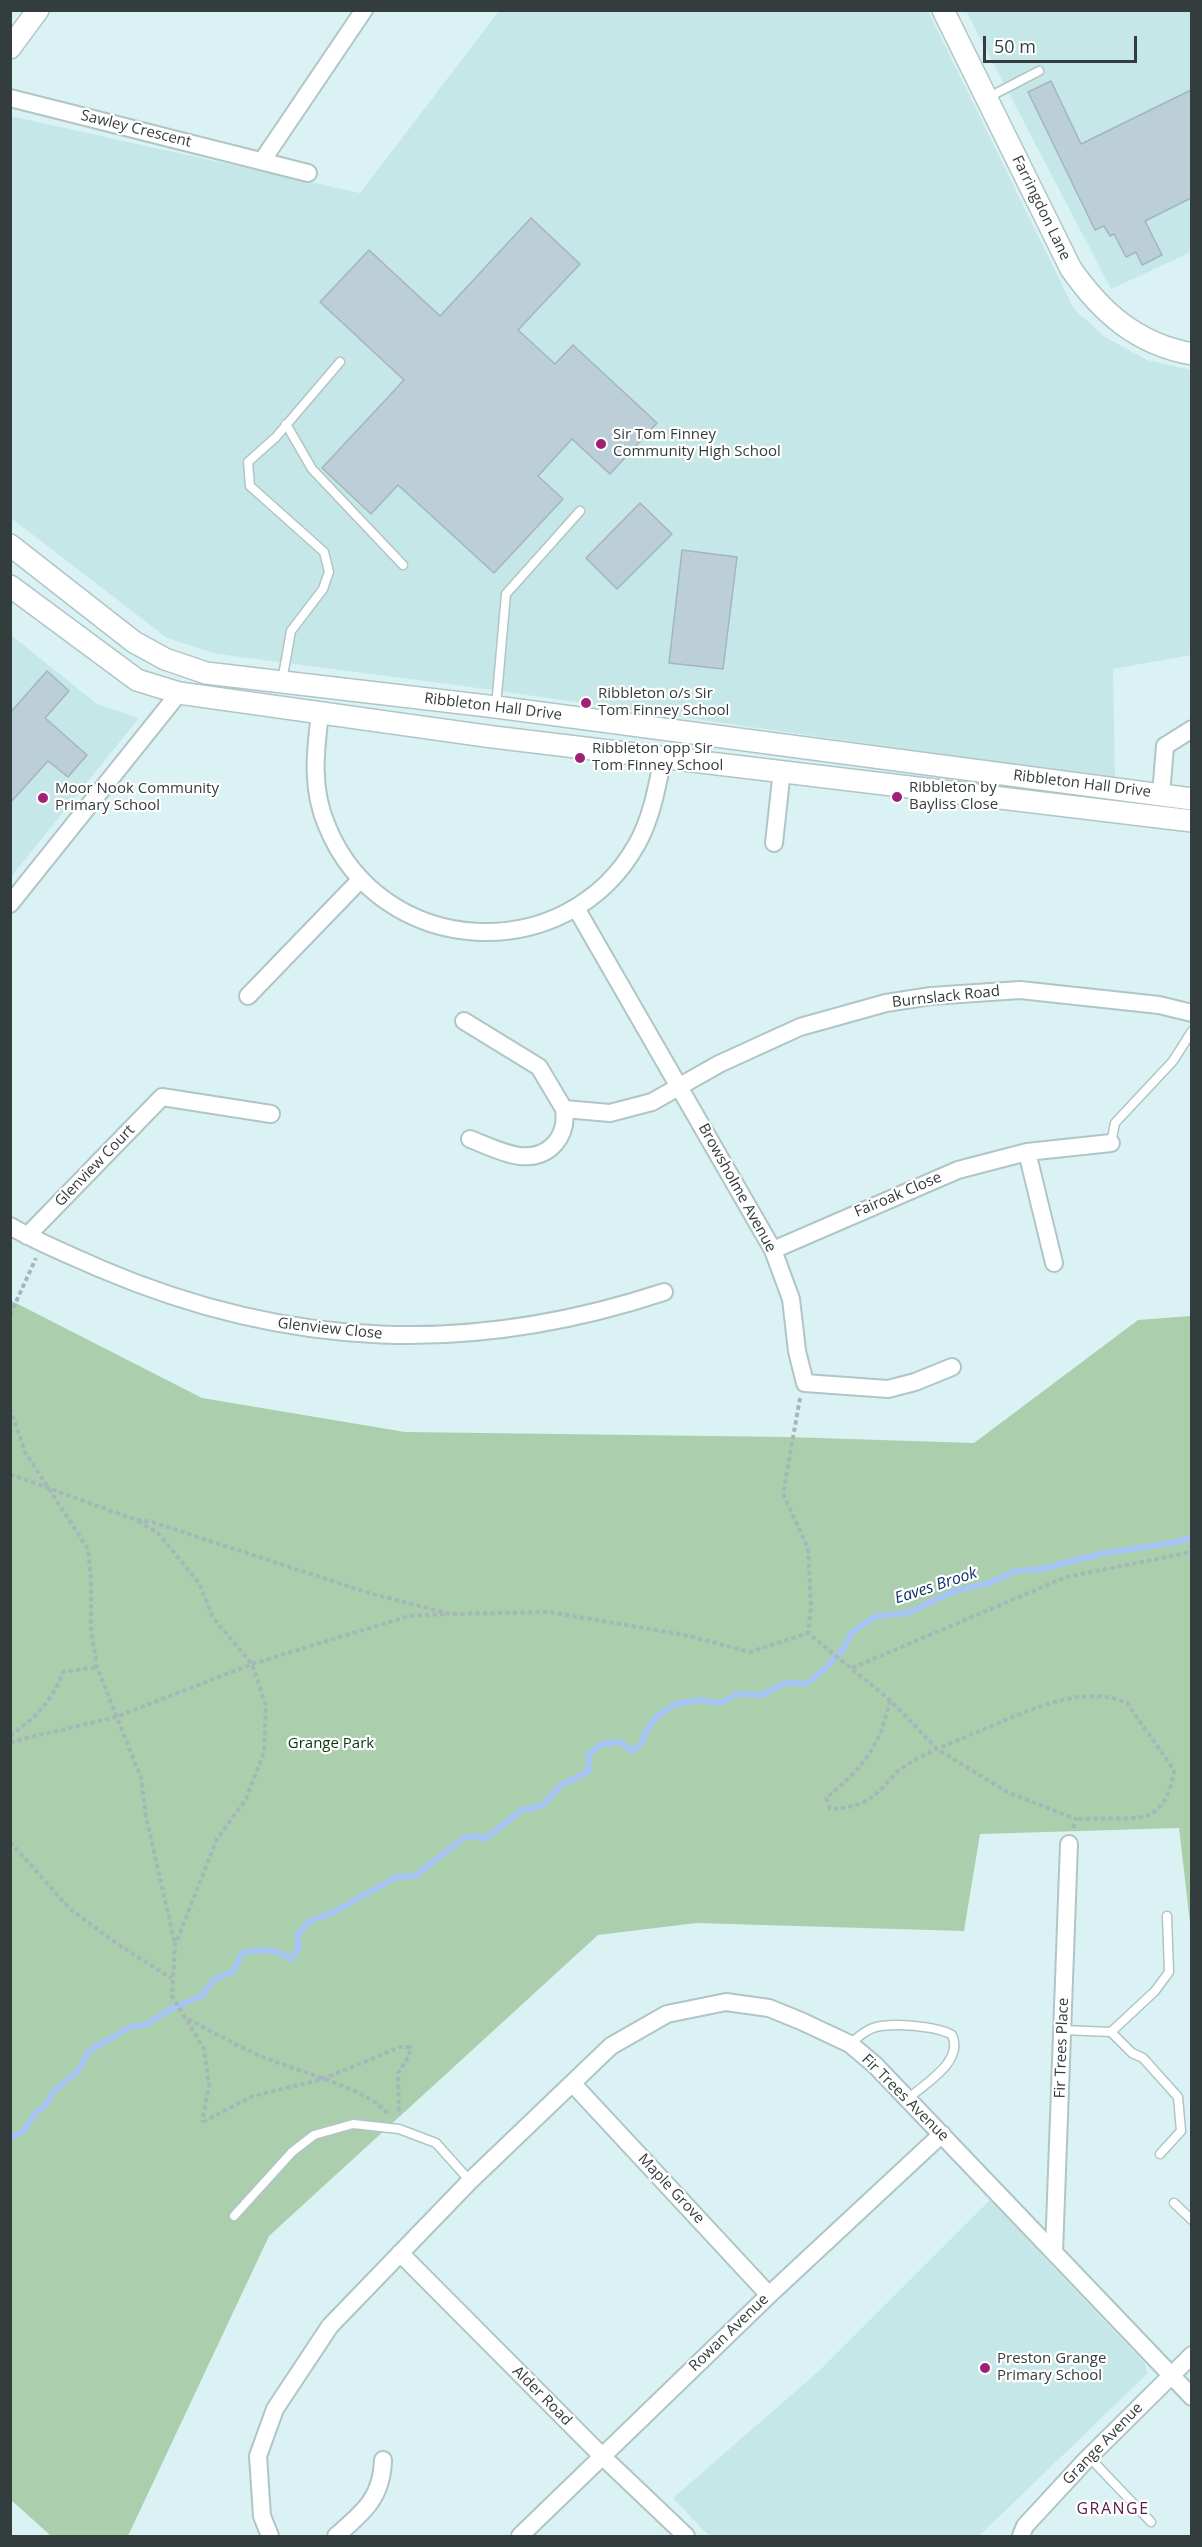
<!DOCTYPE html>
<html>
<head>
<meta charset="utf-8">
<style>
  body { margin:0 }
  #map { position:relative; width:1202px; height:2547px; overflow:hidden; background:#dbf2f4; font-family:"Open Sans",sans-serif }
  canvas { display:block }
  .frame { position:absolute; inset:0; border:12px solid #343d3d; pointer-events:none }
  .scale { position:absolute; left:983px; top:36px; width:154px; height:27px; box-sizing:border-box; border:3px solid #343d3d; border-top:0; padding-left:8px; font-size:18px; line-height:21px; white-space:nowrap; color:#343d3d; -webkit-text-stroke:4px #fff; paint-order:stroke }
</style>
</head>
<body>
<div id="map">
<canvas width="1202" height="2547"></canvas>
<div class="frame"></div>
<div class="scale">50 m</div>
</div>
<script>
const ctx = document.querySelector('canvas').getContext('2d');
ctx.lineJoin = 'round';
function paint(path, color) {
  ctx.fillStyle = color;
  ctx.fill(path, 'evenodd');
}
function trace(path, color, width, dash) {
  ctx.strokeStyle = color;
  ctx.lineWidth = width;
  ctx.lineCap = dash ? 'butt' : 'round';
  ctx.setLineDash(dash || []);
  ctx.stroke(path);
}
function write(font, color, halo, rows, align = 'center') {
  ctx.font = font + ' "Open Sans",sans-serif';
  ctx.lineWidth = 4.5;
  ctx.setLineDash([]);
  ctx.textBaseline = 'middle';
  ctx.strokeStyle = halo;
  ctx.fillStyle = color;
  for (const [text, x, y, turn = 0] of rows) {
    ctx.save();
    ctx.translate(x, y);
    ctx.rotate((+turn || 0) * Math.PI / 180);
    ctx.textAlign = isNaN(turn) ? turn : align;
    if (halo) ctx.strokeText(text, 0, 0);
    ctx.fillText(text, 0, 0);
    ctx.restore();
  }
}
const built = new Path2D(`
  M499 11H928L1074 309 1105 337 1147 360 1191 370V655L1113 669 1115 779 471 687 217 654 167 638 11 518 10 116 360 193Z
  M966 11H1191V252L1111 289Z
  M11 635 97 704 139 718 11 877Z
  M990 2200 1145 2364 1147 2374 979 2536H709L673 2498 820 2370Z`);
const green = new Path2D(`
  M10 1300 202 1398 405 1432 787 1437 974 1443 1138 1320 1191 1316V1932L1179 1828 980 1834 964 1931 696 1923 598 1935 269 2236 128 2536H51L10 2499Z`);
const stream = new Path2D(`
  M10 2139 23 2131 37 2111 45 2106 54 2091 78 2071 89 2051 130 2027 145 2025 171 2009 203 1995 214 1979 233 1972 242 1953C260 1949 276 1948 291 1959L299 1947 297 1935 310 1921 336 1911 396 1877 415 1876 463 1838 479 1836 485 1839 523 1809 535 1808 544 1804 560 1786 589 1771 588 1755 602 1744 620 1742 632 1751 642 1743 646 1731 657 1716 676 1704 698 1700 721 1703 737 1694 762 1695 785 1683 806 1684 827 1667 843 1649 852 1632 877 1616 907 1613 955 1591 989 1583 1015 1571 1042 1569 1104 1553 1172 1543 1192 1538`);
const building = new Path2D(`
  M1051 81 1081 144 1191 90V198L1145 221 1162 255 1142 265 1136 252 1126 257 1114 234 1110 236 1104 226 1095 230 1028 92Z
  M531 218 580 264 518 330 555 364 573 345 657 423 610 474 572 439 538 476 563 499 494 573 398 485 371 514 322 468 404 380 320 302 369 250 440 316Z
  M640 503 672 534 617 589 586 558Z
  M682 550 737 557 723 669 669 663Z
  M47 671 69 691 45 718 87 755 68 777 48 761 10 803V713Z`);
const path = new Path2D(`
  M10 1315 36 1258
  M800 1398 783 1494 808 1548 811 1607 808 1633
  M10 1408 25 1452 88 1549 91 1579V1629L97 1667 141 1778 146 1817 175 1944
  M10 1474 136 1520 152 1522 369 1593 451 1614 549 1612 685 1635 750 1652 808 1633 890 1700 937 1749 1007 1792 1076 1819 1073 1828
  M138 1521 158 1533 199 1583 213 1618 252 1664 266 1706 264 1752 246 1799 217 1839 175 1945 172 1996 204 2049 209 2086 202 2122
  M852 1668 1066 1577 1192 1552
  M890 1700C880 1747 863 1768 826 1798L830 1809C855 1808 869 1803 886 1784 891 1779 896 1772 902 1768 925 1752 952 1743 977 1732 1020 1715 1080 1682 1127 1703L1174 1770C1172 1787 1165 1809 1146 1816 1133 1820 1092 1818 1076 1819
  M10 1736C36 1717 51 1703 63 1672L97 1667
  M10 1742 116 1717 252 1664 409 1616 447 1614
  M10 1842 70 1909 116 1943 171 1978
  M188 2019C213 2032 237 2046 263 2057 295 2071 368 2088 388 2114
  M203 2122 253 2096 323 2079 400 2047H410L409 2056 398 2073 399 2115`);
const service = new Path2D(`
  M987 98 1039 71
  M286 424 312 469 403 565
  M282 681 291 631 323 589 329 572 324 552 250 486 248 462 276 437 340 362
  M496 706 506 594 580 511
  M1111 1143 1115 1123 1173 1061 1192 1031
  M1063 2030 1111 2032 1132 2053 1143 2058 1178 2097 1181 2131 1160 2154
  M1111 2032 1155 1991 1169 1972 1167 1916
  M850 2044C857 2038 864 2031 873 2028 891 2022 937 2026 952 2035 964 2062 925 2083 908 2099
  M1174 2203 1192 2220
  M234 2216 292 2152 314 2135 353 2124 399 2129 436 2143 470 2181
  M1089 2457 1151 2522`);
const minor = new Path2D(`
  M10 98 308 173
  M262 161 364 10
  M320 714C315 753 311 789 327 826 381 959 567 969 637 844 652 817 657 787 663 757
  M1161 795 1165 746 1192 729
  M774 843 782 770
  M10 904 179 693
  M576 908 773 1250 791 1299 797 1351 805 1383 888 1389 915 1382 952 1367
  M248 996 361 879
  M464 1021 539 1067 564 1109
  M470 1139C486 1145 503 1154 520 1156 550 1159 568 1136 564 1109L610 1113 652 1102 719 1064 800 1027 886 1003 931 996 1020 990 1159 1005 1192 1013
  M1027 1152 1111 1143
  M10 1226C39 1243 70 1255 101 1269 289 1349 470 1356 664 1292
  M27 1236 162 1097 271 1114
  M773 1250 958 1170 1027 1152 1054 1263
  M573 2084 769 2295
  M1054 2252 1069 1844
  M400 2253 603 2457 686 2536
  M270 2536 262 2516 258 2456 275 2409 330 2326 470 2181 611 2046 667 2014 726 2002 769 2008 801 2021 850 2044 875 2065 1192 2397
  M336 2536C362 2513 382 2499 383 2460
  M520 2536 769 2295 942 2134
  M1021 2536 1025 2526 1086 2460 1192 2355`);
const tertiary = new Path2D(`
  M943 10 1071 269C1102 313 1137 344 1192 354
  M10 48 38 10
  M10 545 134 642 165 659 206 673 496 707 1192 799
  M10 586 137 680 179 693 493 737 1192 821`);
const markers = [
  [601,444,6,"#9e2176"],
  [586,703,6,"#9e2176"],
  [580,758,6,"#9e2176"],
  [897,797,6,"#9e2176"],
  [43,798,6,"#9e2176"],
  [985,2368,6,"#9e2176"]
];
const streetNames = [
  ["Sawley Crescent",136,129,14],
  ["Farringdon Lane",1041,208,64],
  ["Ribbleton Hall Drive",493,707,7],
  ["Ribbleton Hall Drive",1082,784,7],
  ["Burnslack Road",946,997,-6],
  ["Glenview Court",95,1166,-46],
  ["Browsholme Avenue",737,1188,61],
  ["Fairoak Close",898,1195,-23],
  ["Glenview Close",330,1329,6],
  ["Fir Trees Place",1062,2048,-88],
  ["Fir Trees Avenue",905,2098,45],
  ["Maple Grove",671,2189,47],
  ["Rowan Avenue",729,2333,-44],
  ["Alder Road",542,2396,45],
  ["Grange Avenue",1103,2444,-46]
];
const poiNames = [
  ["Sir Tom Finney",613,435],
  ["Community High School",613,452],
  ["Ribbleton o/s Sir",598,694],
  ["Tom Finney School",598,711],
  ["Ribbleton opp Sir",592,749],
  ["Tom Finney School",592,766],
  ["Ribbleton by",909,788],
  ["Bayliss Close",909,805],
  ["Moor Nook Community",55,789],
  ["Primary School",55,806],
  ["Preston Grange",997,2359],
  ["Primary School",997,2376]
];
const parkNames = [
  ["Grange Park",331,1744]
];
const waterNames = [
  ["Eaves Brook",936,1586,-18]
];
const neighbourhoodNames = [
  ["GRANGE",1113,2509]
];
paint(built, '#c6e7e8');
paint(green, '#abcfac');
trace(stream, '#a6c5f5', 6);
paint(building, '#bccfd9');
trace(building, '#a3b5be', 1.5);
trace(service, '#afc5c7', 11);
trace(minor, '#afc5c7', 20);
trace(tertiary, '#afc5c7', 24);
trace(path, '#a5b8b9', 4, [4.5, 3]);
trace(service, '#fff', 8);
trace(minor, '#fff', 16);
trace(tertiary, '#fff', 21);
for (const [x, y, r, color] of markers) {
  const dot = new Path2D();
  dot.arc(x, y, r, 0, 2 * Math.PI);
  ctx.fillStyle = color;
  ctx.fill(dot);
  trace(dot, '#fff', 2);
}
write('15px', '#343d3d', '#fff', streetNames);
write('15px', '#343d3d', '#fff', poiNames, 'left');
write('15px', '#05370e', '#fff', parkNames);
write('italic 16px', '#0d326a', '#fff', waterNames);
ctx.letterSpacing = '1.5px';
write('16px', '#5d2148', '#fff', neighbourhoodNames);
ctx.letterSpacing = '0px';
</script>
</body>
</html>
